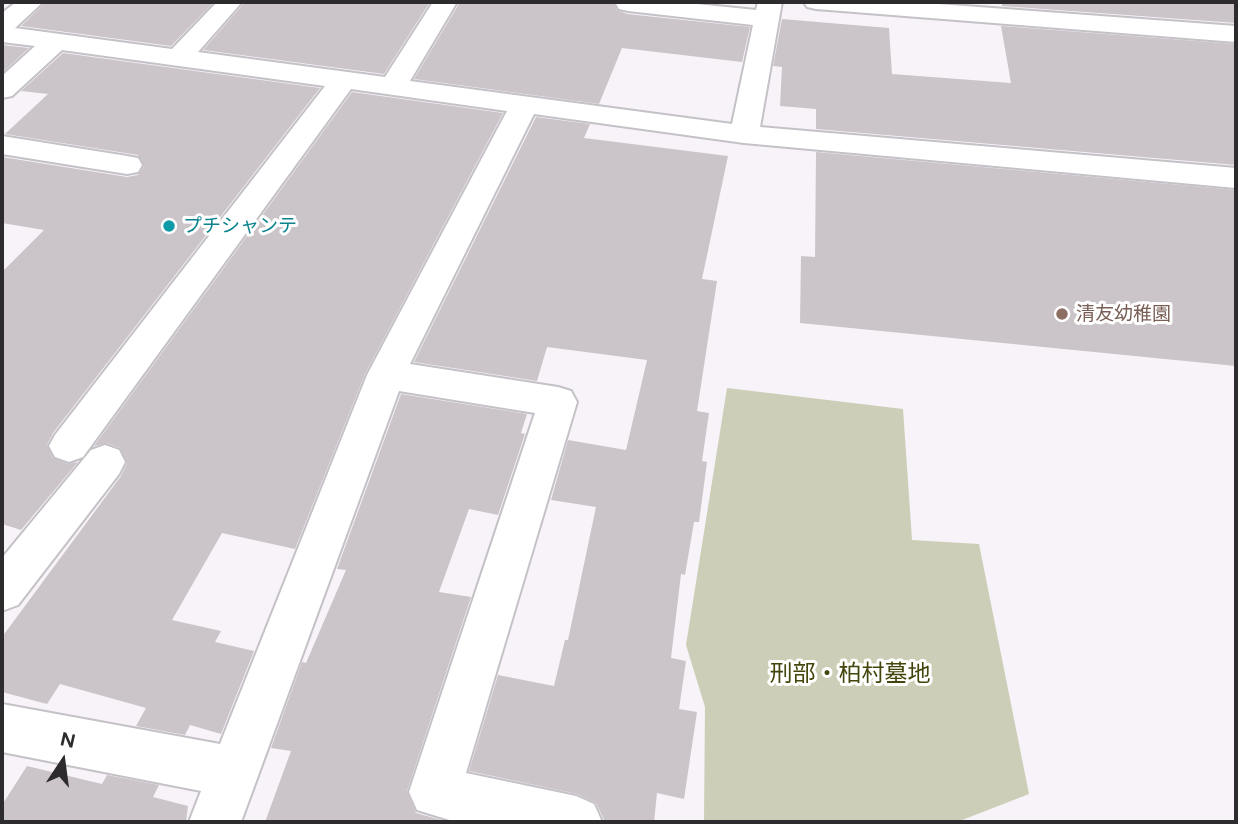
<!DOCTYPE html>
<html>
<head>
<meta charset="utf-8">
<style>
  body { margin:0 }
  #map { position:relative; width:1238px; height:824px; overflow:hidden; background:#f7f3f8; font-family:Figtree,sans-serif }
  canvas { display:block }
  .frame { position:absolute; inset:0; border:4px solid #2d2b2d; pointer-events:none }
  .north { position:absolute; left:28px; top:726px; width:70px; height:70px; -webkit-text-stroke:5px #fff; paint-order:stroke; rotate:13deg; font-size:19px; font-weight:700; line-height:28px; text-align:center; color:#2d2b2d }
  .north::after { content:''; display:block; margin:auto; width:24px; height:32px; background:#2d2b2d; clip-path:polygon(50% 0,100% 100%,50% 72%,0 100%) }
</style>
</head>
<body>
<div id="map">
<canvas width="1238" height="824"></canvas>
<div class="frame"></div>
<div class="north">N</div>
</div>
<script>
const ctx = document.querySelector('canvas').getContext('2d');
ctx.lineJoin = 'round';
function paint(path, color) {
  ctx.fillStyle = color;
  ctx.fill(path, 'evenodd');
}
function trace(path, color, width, dash) {
  ctx.strokeStyle = color;
  ctx.lineWidth = width;
  ctx.lineCap = dash ? 'butt' : 'round';
  ctx.setLineDash(dash || []);
  ctx.stroke(path);
}
function write(font, color, halo, rows, align = 'center') {
  ctx.font = font + ' Figtree,"Noto Sans JP",sans-serif';
  ctx.lineWidth = 6;
  ctx.setLineDash([]);
  ctx.textBaseline = 'middle';
  ctx.strokeStyle = halo;
  ctx.fillStyle = color;
  for (const [text, x, y, turn = 0] of rows) {
    ctx.save();
    ctx.translate(x, y);
    ctx.rotate((+turn || 0) * Math.PI / 180);
    ctx.textAlign = isNaN(turn) ? turn : align;
    if (halo) ctx.strokeText(text, 0, 0);
    ctx.fillText(text, 0, 0);
    ctx.restore();
  }
}
const green = new Path2D(`
  M727 388 903 409 912 540 979 544 1029 794 957 822H704L705 707 686 645Z`);
const building = new Path2D(`
  M46 2H214L171 46 21 26Z
  M245 2H430L384 74 203 50Z
  M460 2H614L617 10 627 14 750 27 742 62 622 48 599 104 414 79Z
  M1002 2H1236V23L1002 6Z
  M782 19 889 28 892 74 1011 83 1001 26 1236 44V165L816 129V109L780 106 782 67 773 66Z
  M2 45 29 48 2 73Z
  M63 53 320 88 53 433 47 445 53 458 68 464 78 462 21 530 2 524V272L44 230 2 223V157L127 177 138 175 144 166 138 155 5 134 48 94 21 91Z
  M352 92 503 113 365 374 295 549 222 533 172 620 221 631 215 642 254 651 221 734 190 725 185 735 136 726 146 708 60 684 47 704 2 692V637L121 476 127 463 120 448 106 443 94 446Z
  M536 117 590 124 584 138 728 156 702 279 717 281 697 411 709 413 702 461 707 462 699 522H694L685 575 681 574 671 658 686 661 679 709 697 712 684 799 657 793 654 822H605L596 803 577 794 469 771 498 675 554 686 565 640H568L596 507 551 500 568 440 626 450 647 360 547 347 537 381 414 362Z
  M816 152 1236 190V366L800 323 801 256 815 257Z
  M401 394 527 414 521 433 525 434 498 515 469 509 439 592 471 597 407 791 416 813 448 822H265L291 751 271 748 302 662 306 663 346 570 337 569Z
  M27 766 102 784 107 775 159 785 153 797 188 806 186 822H2V805Z`);
const minor = new Path2D(`
  M16 2H43L15 28 172 49 217 2H242L198 52 385 77 433 2H457L410 81 732 124 753 25 628 11 619 9 616 4 617 2H677L756 10 758 2H782L760 127 1236 168V188L744 143 534 114 410 364 558 387 571 391 577 402 466 773 576 796 594 804 602 822H456L417 810 409 792 535 413 399 391 241 822H189L201 791 2 752V704L220 744 367 375 507 111 351 89 83 457 69 462 55 457 49 446 55 435 325 86 62 50 12 96 2 98V76L35 46 2 42V13Z
  M804 2H911L1236 26V42L816 9 807 7Z
  M2 136 127 156 138 158 142 165 138 172 127 174 2 154Z
  M105 445 119 450 125 462 119 474 18 605 2 611V558L91 450Z`);
const markers = [
  [169,226,7,"#0f9aa8"],
  [1062,314,7,"#8d6e63"]
];
const cultureNames = [
  ["プチシャンテ",183,226]
];
const educationNames = [
  ["清友幼稚園",1076,314]
];
const nearParknames = [
  ["刑部・柏村墓地",850,674]
];
paint(green, '#ccceb7');
paint(building, '#cbc5c9');
trace(minor, '#c5c2c7', 4);
paint(minor, '#fff');
for (const [x, y, r, color] of markers) {
  const dot = new Path2D();
  dot.arc(x, y, r, 0, 2 * Math.PI);
  ctx.fillStyle = color;
  ctx.fill(dot);
  trace(dot, '#fff', 2.5);
}
write('19px', '#0d838f', '#fff', cultureNames, 'left');
write('19px', '#785e54', '#fff', educationNames, 'left');
write('23px', '#44450b', '#fff', nearParknames);
</script>
</body>
</html>
